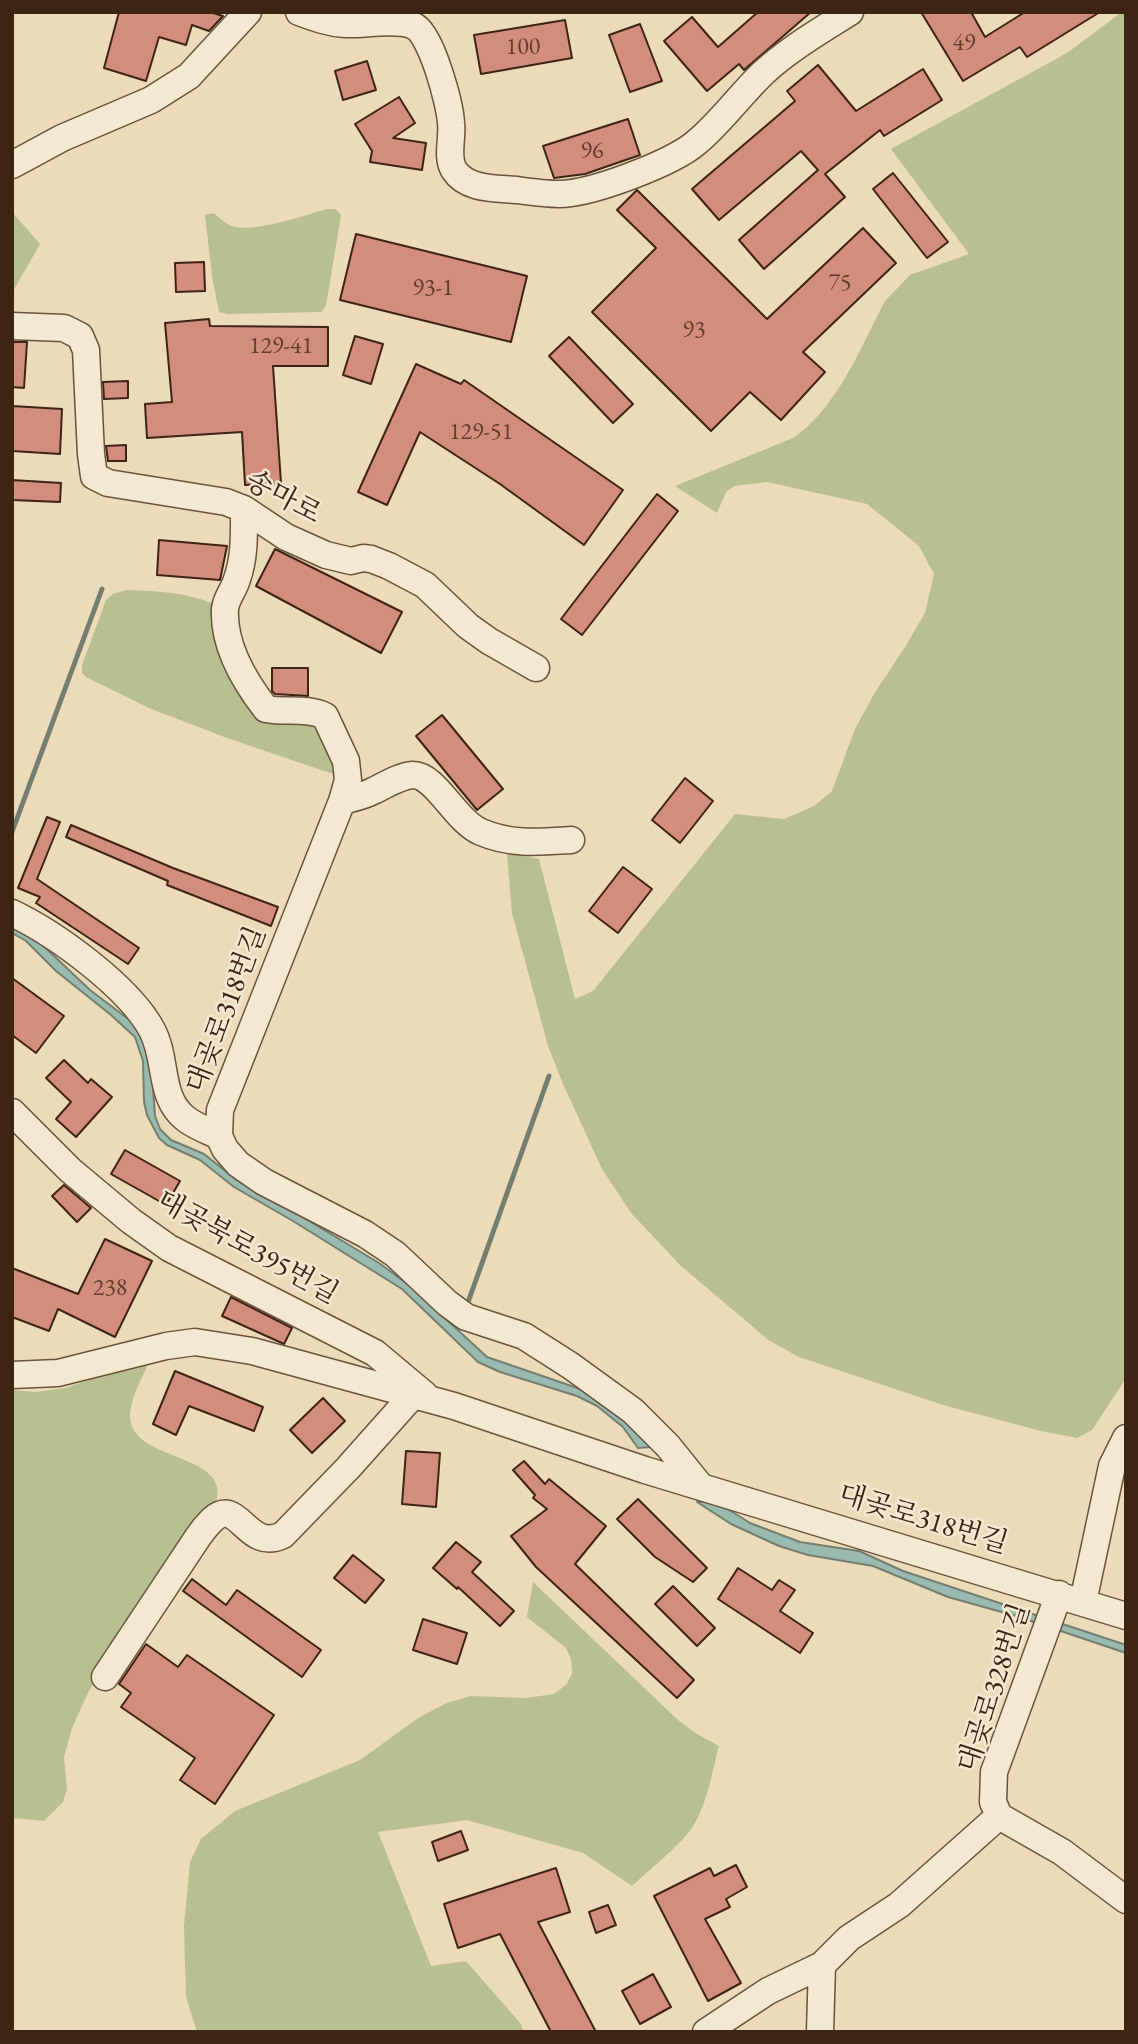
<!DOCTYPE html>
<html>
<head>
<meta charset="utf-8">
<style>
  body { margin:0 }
  #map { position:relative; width:1138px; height:2044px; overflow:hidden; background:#ecdbb9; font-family:"EB Garamond",serif }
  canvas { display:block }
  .frame { position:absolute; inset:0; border:14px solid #3e2412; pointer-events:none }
</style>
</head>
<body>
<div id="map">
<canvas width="1138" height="2044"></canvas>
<div class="frame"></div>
</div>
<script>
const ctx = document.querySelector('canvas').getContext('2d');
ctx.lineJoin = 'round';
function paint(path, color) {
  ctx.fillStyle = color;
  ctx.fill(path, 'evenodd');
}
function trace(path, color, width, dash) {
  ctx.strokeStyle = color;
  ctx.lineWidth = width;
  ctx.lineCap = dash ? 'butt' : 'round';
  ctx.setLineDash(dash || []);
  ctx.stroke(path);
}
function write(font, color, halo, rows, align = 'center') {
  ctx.font = font + ' "EB Garamond","Noto Serif KR",serif';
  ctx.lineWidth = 5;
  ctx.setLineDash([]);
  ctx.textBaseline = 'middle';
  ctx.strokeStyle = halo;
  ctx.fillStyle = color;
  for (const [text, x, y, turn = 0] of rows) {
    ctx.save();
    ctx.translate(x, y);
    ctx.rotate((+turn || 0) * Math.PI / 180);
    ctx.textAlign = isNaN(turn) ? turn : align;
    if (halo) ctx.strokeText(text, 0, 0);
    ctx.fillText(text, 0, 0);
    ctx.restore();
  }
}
const green = new Path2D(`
  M1122 12H1126V1378L1092 1430 1077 1438 1041 1431 943 1405 799 1357 768 1340 745 1320 681 1266 631 1213 602 1169 563 1084 548 1046 512 913 507 853 539 859 575 999 593 991 735 814 784 819 814 806 832 791 855 729 874 694 905 647 925 613 934 574 919 546 867 504 767 482 734 486 726 492 717 513 675 486 793 438C837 408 861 347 885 301L910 275 969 254 891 149 1067 53Z
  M326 209H335L341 215 326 306 321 312 228 314 219 312 212 276 205 215 214 213C220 218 225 224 232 226 254 233 303 216 326 209Z
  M12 212 40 244 12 293Z
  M126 590C156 591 186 592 214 604 221 633 230 689 250 710 267 729 301 714 320 732 328 741 333 760 337 771L334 774 321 770 227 738 149 708 86 677 82 673V665L106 600 113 594Z
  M150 1360C143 1377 130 1398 130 1417 132 1462 227 1452 217 1499L107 1660 88 1693 72 1728 64 1757 67 1789 63 1802 44 1821 12 1818V1390L36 1392 65 1388Z
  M533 1582 678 1720 697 1734 719 1746C711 1775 706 1815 684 1838 668 1855 649 1870 632 1886L583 1853 467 1820 378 1832 431 1966 466 1961 521 2024 524 2032H197L186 1997 184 1926 190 1862 201 1839 235 1811 360 1760 418 1718 447 1703 471 1696 526 1698 554 1694 567 1684 572 1673 571 1659 566 1648 527 1617Z`);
const water = new Path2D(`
  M12 924 35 938 90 990 131 1021 146 1041 152 1074 155 1116 160 1129 171 1140 204 1154 238 1181 301 1216 379 1263 409 1285 487 1357 589 1392 600 1399 652 1445 651 1447 638 1448 623 1427 597 1406 577 1396 500 1372 478 1362 402 1289 293 1221 234 1187 200 1160 167 1145 159 1138 147 1115 144 1102 143 1061 135 1037 111 1015 56 971 26 941 12 933Z
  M715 1501 750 1523 800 1542 859 1551 903 1571 1126 1645V1653L1016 1616 948 1597 873 1566 808 1555 779 1546 731 1524 697 1502Z`);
const stream = new Path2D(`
  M12 832 102 589
  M467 1305 549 1076`);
const building = new Path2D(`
  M119 12H210L223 16 209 31 192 25 186 45 159 37 146 81 104 68Z
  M758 12H811L744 70 739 64 707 91 664 41 692 17 718 47Z
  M921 12H971L985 37 1025 12H1100L1027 57 1020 47 963 81Z
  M565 20 572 58 481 74 474 35Z
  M640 24 662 81 630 92 609 35Z
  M367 61 376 90 343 100 335 71Z
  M818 65 856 111 923 69 942 100 884 136 880 130 825 174 845 197 764 269 739 240 818 170 801 151 719 220 692 189 795 101 787 91Z
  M399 97 415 123 393 138 426 143 422 170 370 162 372 151 355 124Z
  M628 119 640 155 585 174 554 178 543 146Z
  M893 173 948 242 927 258 873 189Z
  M637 190 767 319 863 228 896 263 803 352 825 372 781 420 750 392 711 431 592 312 656 248 617 210Z
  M356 234 527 276 511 342 340 300Z
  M204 262 205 291 176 292 175 263Z
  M209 319 210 326 328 327V366H273L281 483 245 485 242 432 147 438 145 404 172 402 165 323Z
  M355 336 383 344 371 384 343 375Z
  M569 337 633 404 613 423 549 356Z
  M12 342H27L24 388 12 387Z
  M416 364 461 384 464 380 623 490 584 545 500 484 420 432 387 505 358 492Z
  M128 381V398L104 399 103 382Z
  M12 406 62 409 60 454 12 451Z
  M126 445V461H108L106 446Z
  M12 480 61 483 60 502 12 500Z
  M657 494 678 511 582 635 561 619Z
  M159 540 227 546 220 580 157 575Z
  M275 549 402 612 381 653 256 586Z
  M272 668H308V696L275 694 272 691Z
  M442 715 503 789 477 810 416 736Z
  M685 778 713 801 680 843 652 820Z
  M47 817 60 822 37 879 139 948 128 964 36 903 40 897 18 888Z
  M71 825 173 868 278 907 271 926 167 885 168 881 66 837Z
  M623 867 652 889 618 933 589 911Z
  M12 978 64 1016 36 1053 12 1035Z
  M64 1060 88 1083 91 1079 112 1097 76 1137 56 1119 71 1102 46 1078Z
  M125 1150 180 1181 166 1205 111 1174Z
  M64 1185 91 1208 77 1222 52 1196Z
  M105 1239 152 1261 115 1337 58 1309 49 1331 12 1317V1268L78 1294Z
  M231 1297 292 1328 284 1344 222 1316Z
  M175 1371 263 1407 254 1431 189 1406 176 1435 153 1424Z
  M323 1398 345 1421 312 1453 290 1430Z
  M406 1451 440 1453 436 1507 402 1504Z
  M524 1461 545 1484 549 1479 606 1526 575 1564 694 1680 677 1698 536 1567 511 1536 547 1509 533 1498 535 1495 513 1470Z
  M638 1499 707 1568 693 1582 655 1557 617 1519Z
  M456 1542 481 1562 472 1572 514 1611 500 1626 458 1587 457 1589 433 1568Z
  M353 1555 384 1580 365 1603 334 1578Z
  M738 1568 772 1590 779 1580 795 1590 780 1611 813 1633 800 1653 718 1599Z
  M192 1579 226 1605 237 1590 321 1650 302 1677 183 1591Z
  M673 1586 715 1628 697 1646 655 1604Z
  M423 1619 467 1633 457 1664 413 1650Z
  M146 1644 178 1667 187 1655 274 1715 215 1804 180 1780 195 1758 121 1707 131 1693 119 1684Z
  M461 1831 468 1850 438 1861 432 1842Z
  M736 1865 747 1887 726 1899 730 1907 705 1919 741 1983 708 2001 654 1896 710 1868 714 1876Z
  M556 1868 570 1912 538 1922 596 2032H551L500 1934 458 1948 444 1904Z
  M608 1905 616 1925 596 1933 589 1912Z
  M653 1974 671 2007 640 2024 622 1991Z`);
const minor = new Path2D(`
  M299 12C315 18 329 23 345 24 364 25 398 18 414 26 431 33 450 104 451 123 453 137 446 157 454 170 467 190 495 188 517 190 531 192 545 194 559 194 591 194 673 163 697 142 721 122 740 95 763 73 789 49 820 31 850 12
  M12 165 62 138 151 100 189 76 248 12
  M12 326 64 328 80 336 86 350 91 454 94 476 108 483 226 502 244 509 286 537 326 555 351 561 363 558 371 559 389 566 425 585 468 626 489 641 536 668
  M244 509C244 532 245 557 237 579 234 590 226 598 225 609 223 645 245 682 266 709 286 713 306 707 325 716L346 761 348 780 342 801 220 1110 219 1136 225 1149 238 1164 264 1182 365 1234 395 1254 447 1303 466 1317 524 1336 571 1366 633 1411 668 1446 701 1487
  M342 801C353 798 364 796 373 791 386 785 399 776 413 775 436 775 455 821 481 832 511 845 540 842 571 840
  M12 913C56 934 129 987 152 1030 168 1060 158 1098 186 1119 195 1126 208 1131 219 1136
  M12 1112 70 1170 131 1221 169 1248 375 1353 424 1394
  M12 1375 58 1373 166 1346 195 1342 252 1351 454 1406 645 1470 1126 1616
  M1059 1594 994 1772 993 1802 999 1816 1062 1852 1126 1900
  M1083 1602 1112 1466 1126 1438
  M105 1677 198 1537C202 1531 207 1525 212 1520 239 1495 246 1553 283 1535L348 1468 413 1395
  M706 2032 768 1991 822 1965
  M820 2032 822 1965 849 1938 899 1905 999 1816`);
const numberNames = [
  ["49",964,43],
  ["100",523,47],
  ["96",592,151],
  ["75",840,283],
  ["93-1",433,288],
  ["93",694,330],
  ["129-41",281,346],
  ["129-51",481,432],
  ["238",110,1288]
];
const streetNames = [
  ["송마로",283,498,28],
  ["대곶로318번길",227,1010,-69],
  ["대곶북로395번길",247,1248,29],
  ["대곶로318번길",923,1520,17],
  ["대곶로328번길",995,1688,-72]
];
paint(green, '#b8c08f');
paint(water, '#99bbaf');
trace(water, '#757f70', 2);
trace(stream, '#757f70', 5);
paint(building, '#d38d7d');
trace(building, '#3e2412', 2);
trace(minor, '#6a523c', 29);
trace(minor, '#f3e8d2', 26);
write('24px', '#633e2d', null, numberNames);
write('28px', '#3e2412', '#f3e8d2', streetNames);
</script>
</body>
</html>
